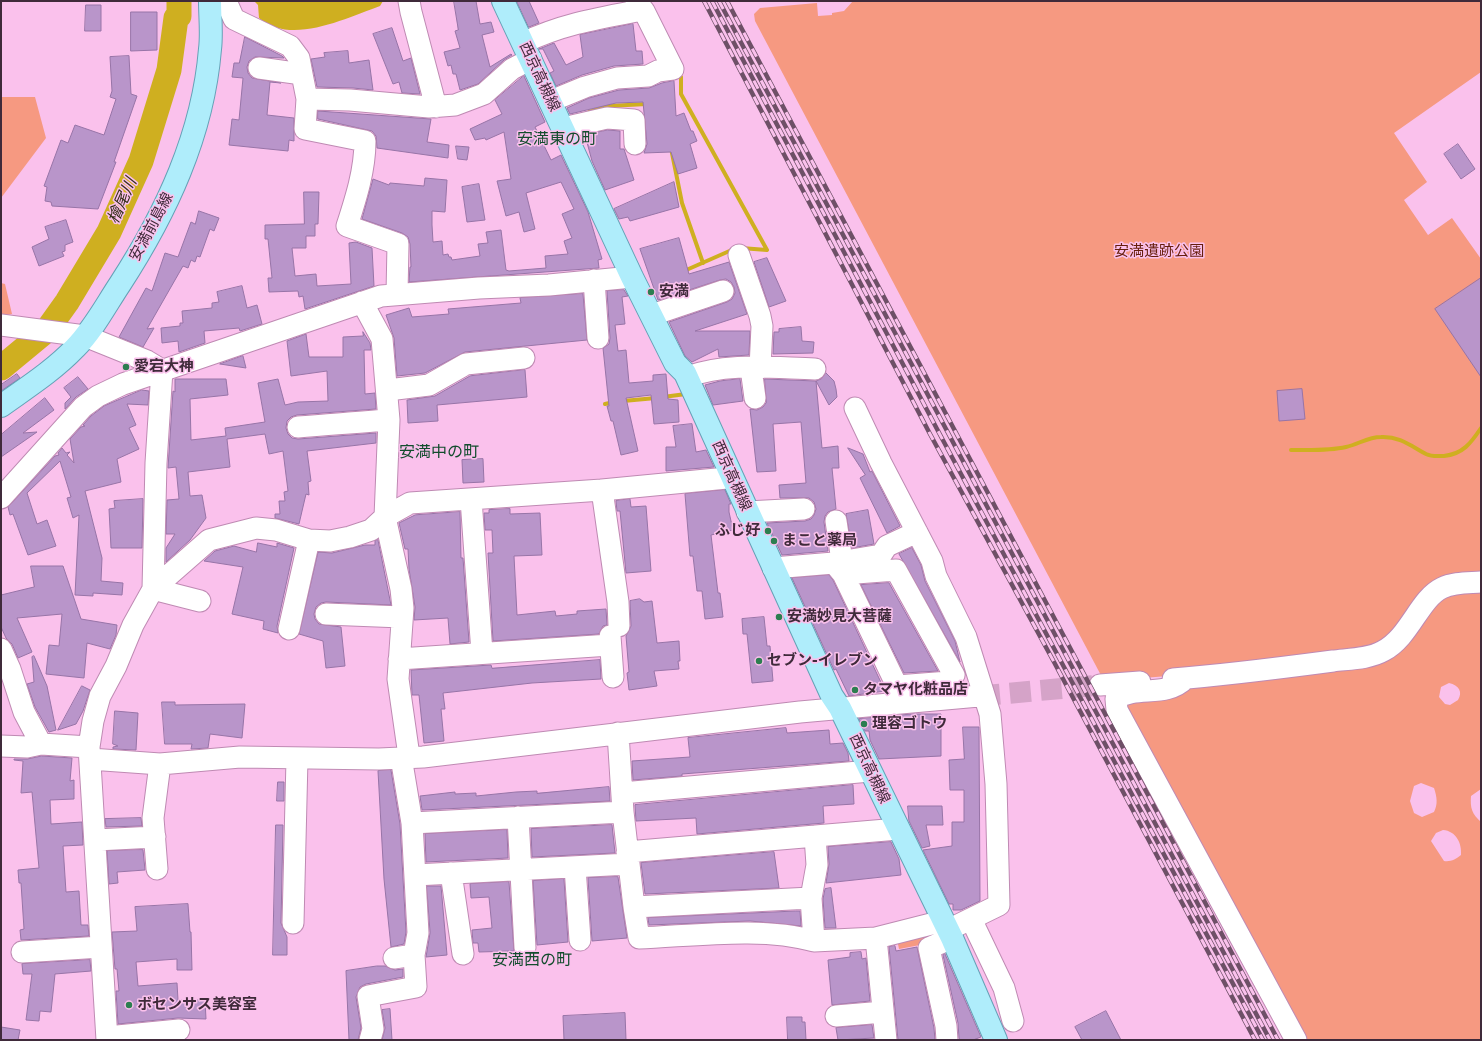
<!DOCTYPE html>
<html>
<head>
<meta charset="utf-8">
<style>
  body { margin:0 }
  #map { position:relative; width:1482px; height:1041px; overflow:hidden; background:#fac1ec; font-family:Signika,sans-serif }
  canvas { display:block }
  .frame { position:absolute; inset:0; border:2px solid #3f2a3a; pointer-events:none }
</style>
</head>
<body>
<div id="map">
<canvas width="1482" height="1041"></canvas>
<div class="frame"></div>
</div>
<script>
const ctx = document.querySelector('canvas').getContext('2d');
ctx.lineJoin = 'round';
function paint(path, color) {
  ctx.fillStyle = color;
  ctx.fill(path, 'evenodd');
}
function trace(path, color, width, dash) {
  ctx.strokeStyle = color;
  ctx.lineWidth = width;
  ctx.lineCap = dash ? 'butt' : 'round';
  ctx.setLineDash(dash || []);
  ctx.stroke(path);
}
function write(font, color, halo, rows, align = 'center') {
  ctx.font = font + ' Signika,"Noto Sans JP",sans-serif';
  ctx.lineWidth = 3;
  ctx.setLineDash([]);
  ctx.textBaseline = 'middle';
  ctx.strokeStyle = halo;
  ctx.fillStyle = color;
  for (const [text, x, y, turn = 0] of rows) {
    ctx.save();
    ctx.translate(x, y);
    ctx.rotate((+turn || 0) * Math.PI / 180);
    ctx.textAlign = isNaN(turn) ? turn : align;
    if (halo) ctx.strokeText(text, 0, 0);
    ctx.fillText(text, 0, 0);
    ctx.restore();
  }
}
const green = new Path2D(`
  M853 1H1481V72L1394 133 1427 182 1404 200 1428 235 1452 218 1481 259V576L1457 579 1385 644 1194 674 1104 681 755 21 754 14 760 8 817 3 818 16 832 15V13L844 11Z
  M1 91 2 97H35L46 138 1 198Z
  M1 283 5 284 12 314 1 316Z
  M1481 587V789L1471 796C1470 808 1472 814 1481 822V1040H1300L1123 701 1183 689 1368 662 1440 597ZM1449 683C1459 685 1463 692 1458 700L1450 705 1445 704 1439 697 1441 687ZM1421 783 1434 788C1437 797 1438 804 1434 812L1422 817 1414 813 1410 801 1414 786ZM1443 830C1456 831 1462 843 1461 855 1456 859 1451 862 1444 861L1431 841 1436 833Z
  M925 932 928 941 920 945 899 949 897 939Z`);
const water = new Path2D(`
  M254 1H383L380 6C346 18 291 46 259 18L258 5Z`);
const stream = new Path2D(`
  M677 72 681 77V94L767 250 741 248
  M589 112 608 106 647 104
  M671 148 682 203 703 263
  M684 271 734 249
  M663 397 686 394
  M623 401 656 398
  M605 404 614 402
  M1291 450C1309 450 1329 451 1346 447 1359 444 1368 437 1381 437 1399 436 1411 446 1426 454 1432 457 1438 456 1444 456 1463 454 1471 443 1481 428`);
const river = new Path2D(`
  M1 368 47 330 67 302 109 232 141 161 169 70 176 18 179 16V1`);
const building = new Path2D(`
  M454 1H476L480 24 491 22 494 32 482 35 490 67 511 54 512 55 504 60 478 84 460 90 456 74H453L451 65 448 66 444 52 460 48 455 31 458 30Z
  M517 1H529L539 23 529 27Z
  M86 5H101V31H85Z
  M131 12H157V50L131 51Z
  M633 24 636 51H642L643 64 614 66 582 75 556 86 550 73 554 71 543 49H539L554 43 566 65 583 57 580 35Z
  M392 28 403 61 411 58 420 94 402 93 399 82 393 84 373 34Z
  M245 37 282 56 284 58 255 57 249 61 247 67 248 73 252 78 281 83 270 82 267 115 294 118V141L289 140 288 151 229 145 232 119 239 120 243 78 232 77 234 63H239Z
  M348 51 349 63 369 60 373 90 353 88 317 87 311 59 325 57 324 53Z
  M129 56 131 94 137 96 114 162H116L98 209 52 206 51 202 45 201 47 187 44 186 61 140 68 143 75 125 104 135 116 99 110 97 112 91 110 57Z
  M524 76 545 122 535 127 551 160 561 155 588 212 602 259 598 260 599 268 409 282 410 267H411L410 244 408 237 402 233 362 219 373 179 389 185 390 183 424 186 425 178 447 180 445 212 432 211V225L433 242 442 241 443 255 448 254 449 257H451L452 260 480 256 478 244 488 243 486 232 501 230 506 270 509 271 546 268 545 256 568 254 564 241 572 238 562 214 574 209 561 182 526 193 535 229 524 232 519 212 506 216 497 181 511 179 504 132 486 140 485 138 475 140 470 129 502 114 495 100Z
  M674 81 676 116 684 113 691 131H693L697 141 690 144 697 168 678 174 671 152 644 153 647 144 643 102 616 103 570 114 567 108 589 98 619 90 649 88 662 83Z
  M318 111 431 119 427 142 449 145 448 158 377 148 376 136 372 131 318 119Z
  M608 130 620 131V149H624L634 180 605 190 592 161 585 135Z
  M1458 144 1475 169 1461 179 1444 154Z
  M456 146 469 147 467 160 458 159Z
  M674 182 679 207 630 221 628 217 619 219 614 209Z
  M479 184 485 220 467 222 462 187Z
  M304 192H319L318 224H315V236H306V248H292L295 276 316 274 317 286 351 284 349 243 356 242 372 248 374 286 305 309 303 296 299 297 298 291 269 292 268 278H272L268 239H265V225L304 224Z
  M199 211 219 218 214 231 210 229 200 257 197 256 195 262 191 260 188 268 183 266 147 329 154 328 143 347 119 337 146 288 152 291 165 253 178 257 191 222 195 224Z
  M66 220 73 242 65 245V251L62 252 64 256 39 266 32 247 49 239 45 227Z
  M679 238 689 274 729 262 747 314 695 331H750L749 355 719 357 718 349 692 362 685 356 669 322 727 302 732 299 735 293 734 287 731 282 726 279 720 280 658 300 640 249Z
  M767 258 786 301 769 307 754 262Z
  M1481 278V377L1435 309Z
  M242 286 247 308 257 305 262 324 240 331 239 328 204 331 205 343 179 352 178 341 162 343 161 328 180 326V323H183L182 311 212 308V303L219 302 217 292Z
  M624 290 628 296 622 297 625 324 615 325 618 351 626 350 629 383 653 381V375L666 374 668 399 678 400 679 422 654 424 651 395 626 398 638 451 621 455 613 421H611L607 406H609L603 348 609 344 610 338 607 291Z
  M583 294 587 340 465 352 425 373 397 376 394 338 386 315 409 308 412 317 449 314 448 309 521 303 520 298Z
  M801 327 802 341 814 342 813 353 773 354 774 332H779V329Z
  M363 332 370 343 371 350H364L365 394 375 393 376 409 297 415 291 417 287 421 286 428 288 434 292 438 298 439 376 433V443L307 451 311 481 308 482 309 495 306 494 299 524 275 518V514H280L279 501H285L284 492 288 491 283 451 269 454 265 434 227 439 230 467 188 472 190 496 202 495 206 518 190 540 166 562V548L175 534H166L167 500 179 499 176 467 168 468 173 391 175 392V379H226L228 395 190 399 191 440 226 436 225 428 265 422 258 383 278 379 285 405 298 402 328 401 327 371 291 376 287 341 306 334 309 357H343V337L363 336Z
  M243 356 246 368 220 364Z
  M525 370 527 397 437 405 438 421 408 423 407 400 435 396 470 376Z
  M826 373 834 381 836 389 837 397 829 405 816 381 821 379Z
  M17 374 20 378 1 391V385Z
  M78 377 88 389 76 397 65 409V403L71 397 64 388Z
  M740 379 743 401 713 405 705 385 720 381Z
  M765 379 816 381 822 448 838 446 839 468H832L836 509 828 512 825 516 824 522 828 551 782 555 767 523 805 521 811 519 814 515 816 509 814 502 809 498H780L779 485 806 483 801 422 773 424 776 471 757 472 750 409 757 410 763 407 766 403Z
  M1302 389 1305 419 1279 421 1277 391Z
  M142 390 149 391 148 405 127 404 136 425 129 428 139 449 117 459 121 482 85 491 102 558 101 581 123 583 122 595 93 593V596L75 595 79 515 73 518 67 498 71 497 60 461 27 493 37 524 47 520 56 546 28 555 13 514 10 515 8 507 55 456 59 455 58 453 62 448 66 453 70 452 67 455 74 463 70 439 81 427 85 426 83 425 91 416 104 406Z
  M45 398 54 410 23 433 37 432 1 457V435Z
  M692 424 696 452 706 450 714 467 666 471V447H676L673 426Z
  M848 448 863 454 870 472 872 471 900 526 887 533 860 478 865 475Z
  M483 459 484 482 463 483 462 460Z
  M725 490 731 504H729V512L733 530 711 535 718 593H720L723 617 705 619 702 591H697L693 556H690L685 494Z
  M143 499 142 548H111L109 509 115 508 114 501Z
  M630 499 631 507 646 506 651 571 626 573 620 511H617L616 501Z
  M510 509V514L540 513 542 555 514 556 517 615 555 611 556 616 577 614V611L606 609 607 625 603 626 599 634 493 641 488 553H493L492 530H485L484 513H489V510Z
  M868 510 874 544 852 548 846 514Z
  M460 512 461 558H463L469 642 450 644 448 618 414 620 415 607 409 569 408 549H405L399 523 415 515Z
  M378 540 391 605 326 602 321 603 316 607 314 614 315 619 319 624 341 627 345 666 326 668 323 641 299 634 318 552 332 553 365 545H375V541Z
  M258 543 277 547V543L294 548 277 626 278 633 263 629 264 621 232 614 243 567 204 561 215 551 234 546 256 552Z
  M912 548 921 565 925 581 955 641 960 662 899 554Z
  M31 566H63L81 619 117 625 116 635 110 649 87 643 84 678 46 674 49 645 59 646 62 614 17 618 32 652 18 658 12 644 6 638 1 627V595L34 587Z
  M829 575 833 580 885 691 849 696 836 669 834 670 792 578Z
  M889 583 938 671 904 673 861 585Z
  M640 599 644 602 652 601 657 643 679 641 680 661H678L679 669 654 671 657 686 629 690 627 673 629 672 626 636 631 626 630 601Z
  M764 617 767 646H770L773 681 752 683 747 634H743L742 619Z
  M34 656 47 686 56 730 49 732 35 707 27 684 34 682 32 657Z
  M600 660 601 679 532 683 443 693 445 709H441L444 741 424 743 419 695H412L411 670 491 665 492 668Z
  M82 686 90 690 83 711 76 724 58 730Z
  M162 702H175V705L245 704 242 738 210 734 208 748 191 749 192 744H165Z
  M115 711 138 713 136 750 113 749V747L118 746 113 744Z
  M912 714H941V756L879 759 870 740 869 731H865L859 719Z
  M963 727H979L980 901 961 910H953V904H949L923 850 952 846V822H964V790H950L949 760 964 759Z
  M786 728 787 733 829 730 830 744 843 743 848 753 849 761 682 774V776L633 780 632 761 690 757 688 738Z
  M42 756 72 758 70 781 74 780V799L50 800 51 824 82 822 83 845 63 846 66 892 79 891 81 925H88L89 936 21 940 20 930 24 929 21 883H19L18 870 39 868 32 792 21 793 23 761 14 760V759H27Z
  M391 770 400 824 406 932 404 944 391 947 384 879 378 771Z
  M278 782H284V801H277Z
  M853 785 854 804 823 806 824 823 697 834 696 818 636 821 635 805Z
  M609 787 610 801 422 810 420 796 455 792V794L476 793V796L516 792 537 791V793Z
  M908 806H942L943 825H926L930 846 922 848 909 821Z
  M141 818 142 826 106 827 105 819Z
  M276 825H283L281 923 287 937V955H273Z
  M612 825 615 853 532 857 531 829Z
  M507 830 508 858 426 862 425 834Z
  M891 842 899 859 901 875 826 883 829 864 828 847Z
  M143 850 145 870 117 872 118 883 109 884 107 851Z
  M774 852 779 888 645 894 641 863Z
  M618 877 627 938 592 941 588 878Z
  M564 879 568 942 537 945 533 881Z
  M509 882 514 951 479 952 478 943H473L472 930 492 928 489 897 471 898 470 884Z
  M427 886H441L447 955 426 957 430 933Z
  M831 888 836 928H825L823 899 825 889Z
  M188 904 190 932H191L192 970H177V959L136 962 138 986 177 983 178 1000H205L206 1019 178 1018 118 1024 116 991H119L117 969H115L112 932 137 931 135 907Z
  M796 911H800L801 926 750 921 649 925 648 918Z
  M895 946 896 951 917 947 934 1028 935 1040H898L889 947Z
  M861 952 862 959 866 958 870 1001 832 1005 828 960 850 957V953Z
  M945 954 981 1037 973 1040H960L959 1038 958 1023 943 955Z
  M90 960 91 971 55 974 51 1012 40 1011 39 1021 26 1020 32 974H23L22 964Z
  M377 966H385L395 970 403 969V977L366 984 360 987 356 997 361 1028 358 1040H349L346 971Z
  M390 1009 392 1040H382L385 1028 382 1010Z
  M1106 1011 1121 1040H1082L1075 1027Z
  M625 1013 626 1040H564L563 1016Z
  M787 1017H802V1022H805L806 1040H788Z
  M872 1025 874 1038 838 1040 836 1028Z
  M1 1027 20 1030 18 1040H1Z`);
const minorTunnel = new Path2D(`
  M979 696 1100 685`);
const minor = new Path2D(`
  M226 1 234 19 290 46 299 58 302 74
  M409 1 411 12 436 107
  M523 43C562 24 600 18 642 10
  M259 68 302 74 307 99 305 129 365 141C365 170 356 198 347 226L398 244 397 294
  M307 99 350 100 429 107 455 105 484 94 512 69 531 59
  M551 101 585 87 617 78 648 76 658 71 673 69 644 11 636 1
  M563 128 607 118 634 120 635 144
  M739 255 760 316 762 326 760 368
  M594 280 598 338
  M362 302 382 339 389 420 385 517 401 589 403 608 398 679 409 756
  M652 315 723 291
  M1 325 85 336 147 361 162 370
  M751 368 755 398
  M687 377C727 362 773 368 815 369
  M388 390 429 385 466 364 524 358
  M855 408 881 463 932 561 936 576 966 637 990 714 996 784 999 905 948 930
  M298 427C328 425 358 422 389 420
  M602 490 618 602 619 626
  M1 498 83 407 98 396 123 384 381 296 479 288 549 285 632 277
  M471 499 482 653
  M747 512 804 509
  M836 521 842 561
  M845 561 881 555 887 546 917 532
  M773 568 834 563 843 574 897 686 949 682 954 675 896 570 843 574
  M153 589 156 463 162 370
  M153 589 200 601
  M326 614 402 617
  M289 629 309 540
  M610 636 613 677
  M1 649 10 669 24 712 41 744 89 747
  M399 659 610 645
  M1186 678C1165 699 1137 684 1116 699L1117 710 1296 1040
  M1173 679C1227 675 1280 668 1333 661 1349 659 1369 659 1383 651 1410 637 1419 599 1442 588 1454 582 1469 583 1481 582
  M1100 685 1140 682
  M618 733 623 812 634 907 811 898 814 941 876 938 943 921
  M1 746 27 747 41 744
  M90 759 160 764 240 757 379 759 423 757 800 712 979 696
  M622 793 870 771
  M518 817 525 948
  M412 823 623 812
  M96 840 155 837
  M627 852 898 829
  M575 867 580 940
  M157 869 153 818 160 764
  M451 873 463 954
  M415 875 629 864
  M811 898 817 865 815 836
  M634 907 639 938C692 936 763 926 814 941
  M971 919 1004 988 1013 1021
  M293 923 297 759
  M876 938 886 1040
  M22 952 101 947
  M394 958 414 955
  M836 1016 883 1012
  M107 1037 179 1030
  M107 1040 89 747 93 721 100 696 116 666 133 625 153 589 209 540 256 528 276 530 309 540 330 541 350 537 371 530 385 517 410 503 602 490 727 478
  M370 1040 373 1029 368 996 416 987 414 955 418 933 412 823 401 757
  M947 1040 946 1026 929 948 952 938`);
const major = new Path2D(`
  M503 1 632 277 675 363 685 373 832 696 840 708 952 938 996 1040
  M1 406C26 388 53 371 75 348 93 330 106 305 120 284 166 213 203 135 210 49 212 34 210 17 210 1`);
const rail = new Path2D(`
  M704 1 930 434 1054 662 1255 1040
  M712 1 937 429 1263 1040
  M719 1 1270 1040
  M727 1 1278 1040`);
const markers = [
  [651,292,4,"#2c7e50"],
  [126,367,4,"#2c7e50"],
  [768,531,4,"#2c7e50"],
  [774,541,4,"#2c7e50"],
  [779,617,4,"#2c7e50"],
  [759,661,4,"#2c7e50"],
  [855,690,4,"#2c7e50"],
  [864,724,4,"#2c7e50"],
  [129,1005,4,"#2c7e50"]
];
const streetNames = [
  ["西京高槻線",539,77,65],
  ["安満前島線",152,227,-62],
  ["西京高槻線",731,476,66],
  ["西京高槻線",869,769,65]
];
const parkNames = [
  ["安満遺跡公園",1159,252]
];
const poiNames = [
  ["安満",659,292],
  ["愛宕大神",134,367],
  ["ふじ好",760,531,"right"],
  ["まこと薬局",782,541],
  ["安満妙見大菩薩",787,617],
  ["セブン-イレブン",767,661],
  ["タマヤ化粧品店",863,690],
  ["理容ゴトウ",872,724],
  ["ボセンサス美容室",137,1005]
];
const neighbourhoodNames = [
  ["安満東の町",557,140],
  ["安満中の町",439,453],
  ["安満西の町",532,961]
];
const waterNames = [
  ["檜尾川",123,201,-66]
];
paint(green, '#f69981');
paint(water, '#cfaf20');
trace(stream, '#cfaf20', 4);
trace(river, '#cfaf20', 25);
paint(building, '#b995ca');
trace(building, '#9774a7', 1);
trace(minorTunnel, '#d5a3c8', 21, [21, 10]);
trace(minor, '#bf8ab3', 23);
trace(major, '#65a1b6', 24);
trace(minor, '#fff', 21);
trace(major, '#afedfb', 22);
trace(rail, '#6e5067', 4.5);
trace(rail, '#fac1ec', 3, [9]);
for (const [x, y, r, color] of markers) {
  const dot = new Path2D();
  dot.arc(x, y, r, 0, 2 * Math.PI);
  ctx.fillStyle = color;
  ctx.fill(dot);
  trace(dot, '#fac1ec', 1.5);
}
write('15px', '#3f2a3a', '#fac1ec', streetNames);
write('15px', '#661e0b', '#fac1ec', parkNames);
write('bold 15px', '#3f2a3a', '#fac1ec', poiNames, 'left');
write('16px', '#124c2d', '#fac1ec', neighbourhoodNames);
write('italic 16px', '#342f19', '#fac1ec', waterNames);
</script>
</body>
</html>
